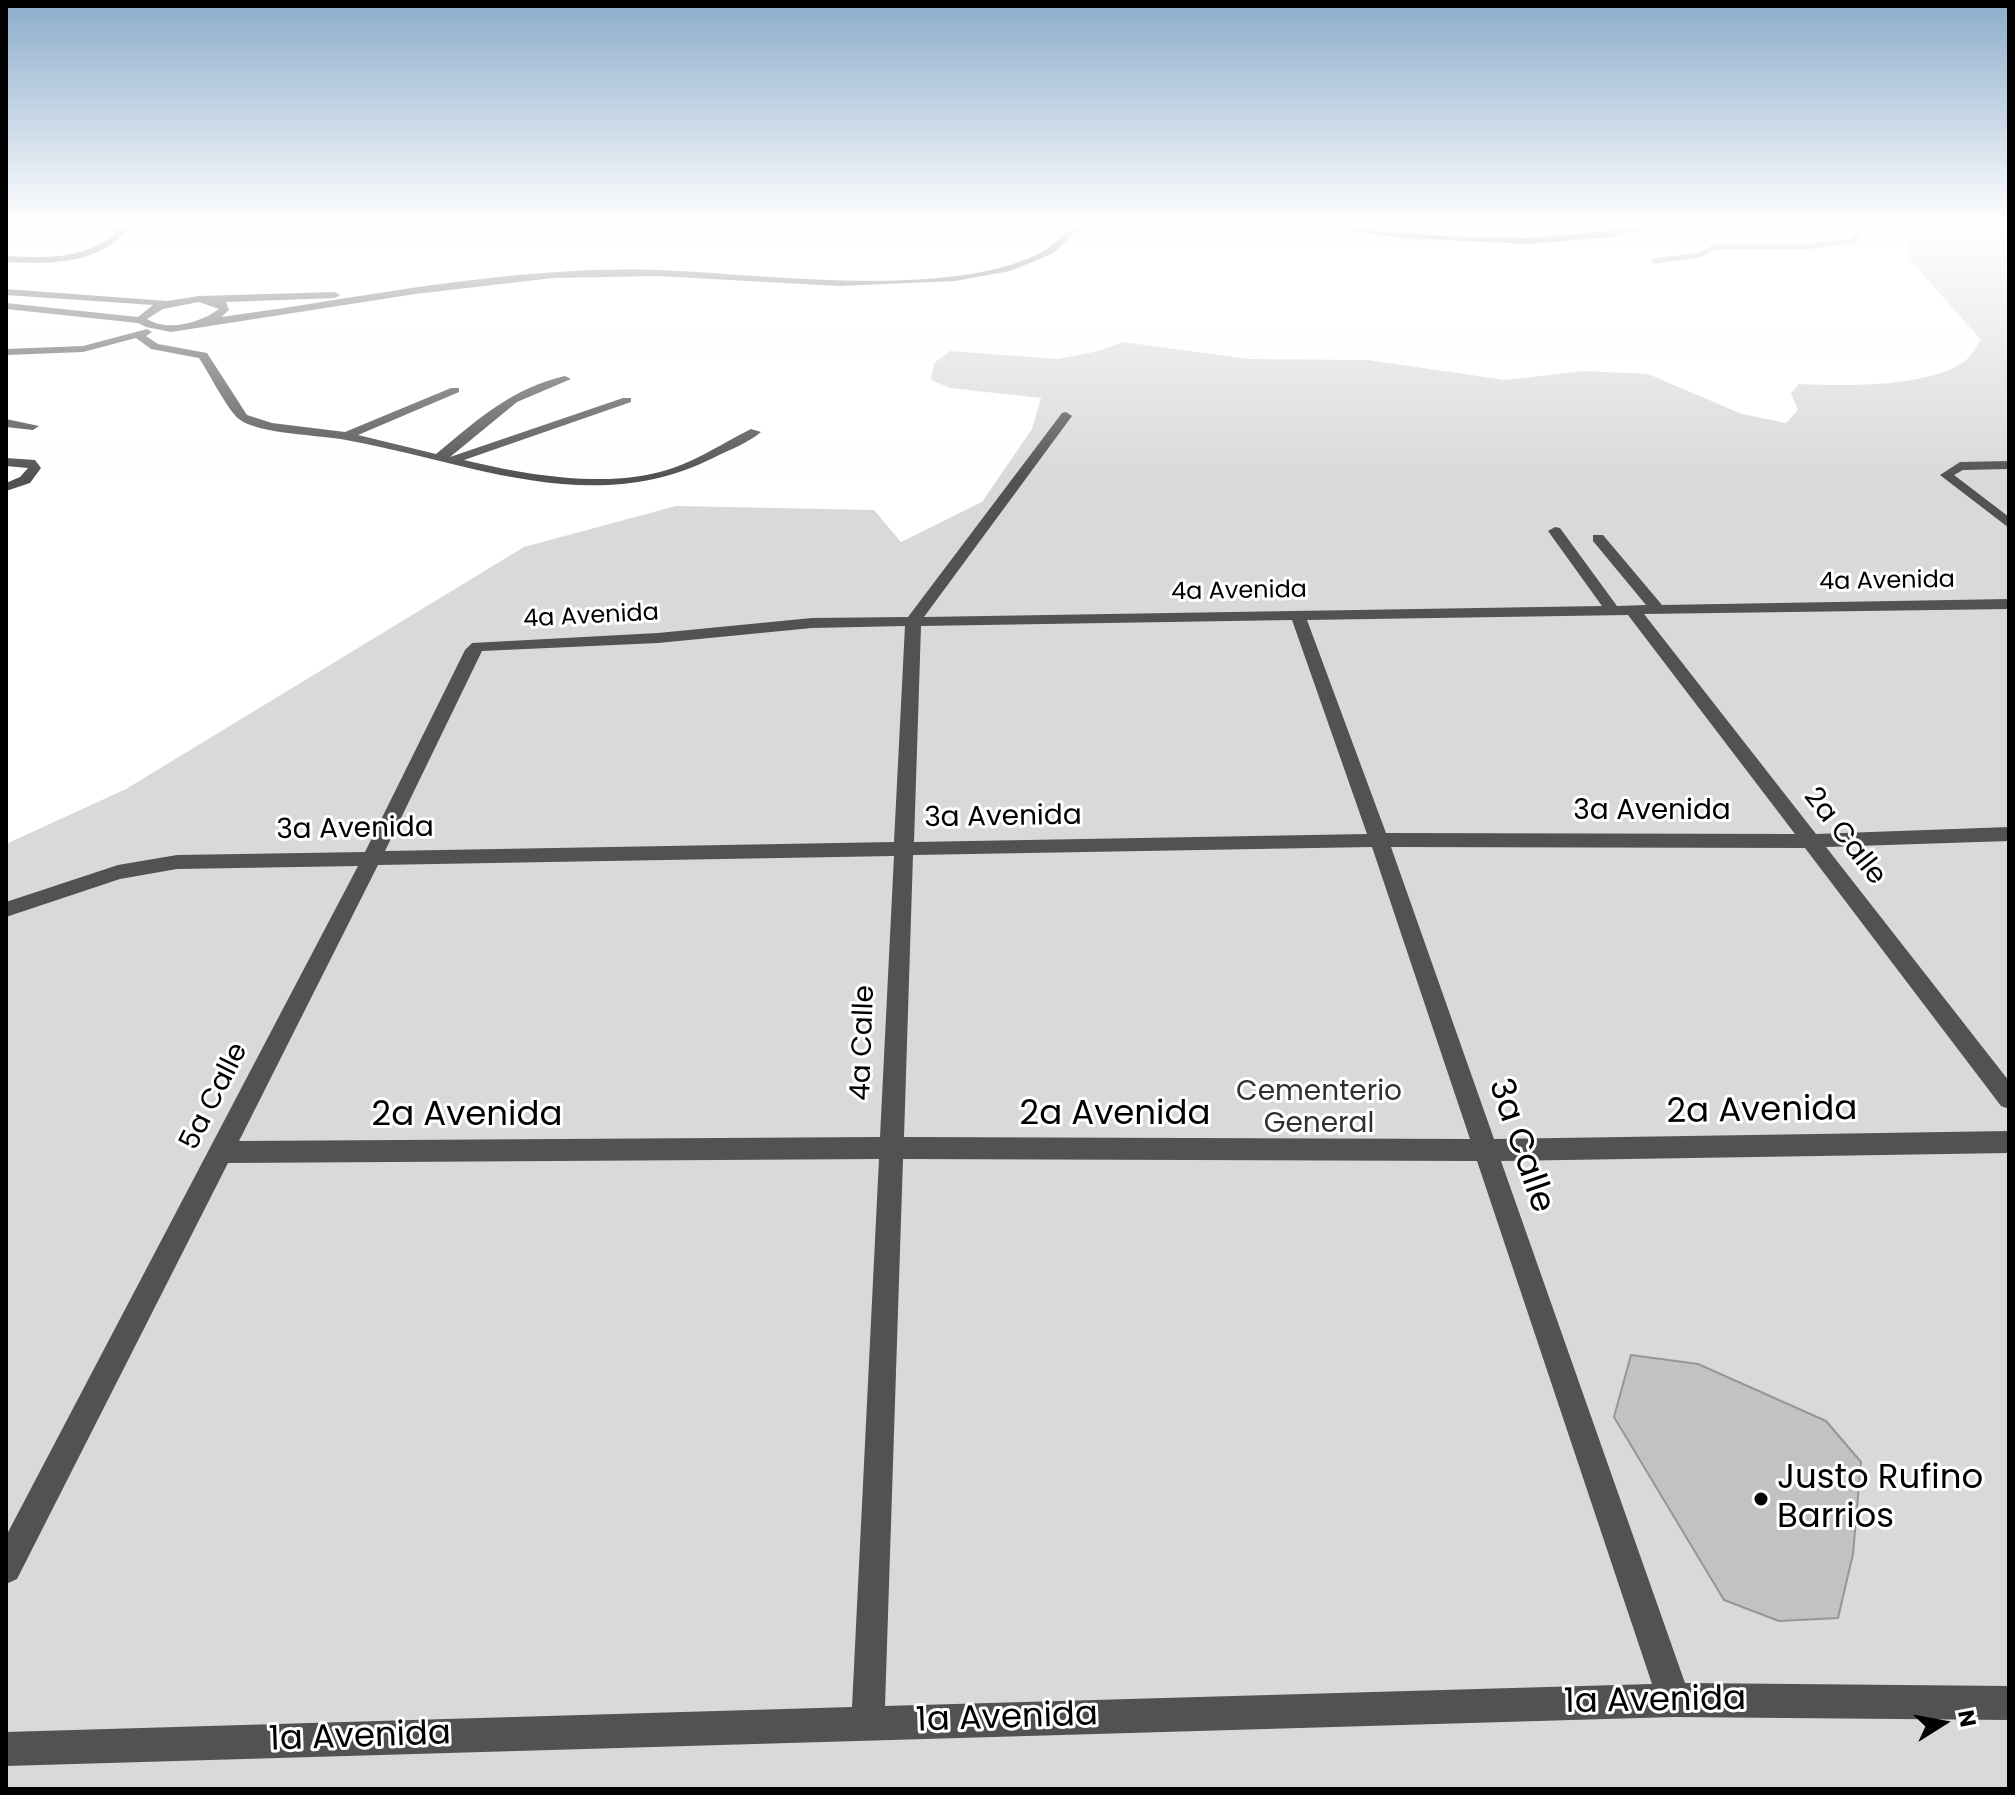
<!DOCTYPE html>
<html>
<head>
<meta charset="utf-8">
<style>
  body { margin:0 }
  #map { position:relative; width:2015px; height:1795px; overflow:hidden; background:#fff; font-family:Poppins,sans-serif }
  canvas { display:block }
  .frame { position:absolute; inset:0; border:8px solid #000; pointer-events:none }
  .north { position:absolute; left:1903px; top:1683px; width:80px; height:80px; -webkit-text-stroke:6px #fff; paint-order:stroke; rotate:79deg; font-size:22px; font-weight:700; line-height:32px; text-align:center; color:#000 }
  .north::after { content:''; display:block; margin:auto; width:28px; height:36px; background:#000; clip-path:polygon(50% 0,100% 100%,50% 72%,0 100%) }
</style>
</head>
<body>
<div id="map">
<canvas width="2015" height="1795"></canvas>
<div class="frame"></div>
<div class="north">N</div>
</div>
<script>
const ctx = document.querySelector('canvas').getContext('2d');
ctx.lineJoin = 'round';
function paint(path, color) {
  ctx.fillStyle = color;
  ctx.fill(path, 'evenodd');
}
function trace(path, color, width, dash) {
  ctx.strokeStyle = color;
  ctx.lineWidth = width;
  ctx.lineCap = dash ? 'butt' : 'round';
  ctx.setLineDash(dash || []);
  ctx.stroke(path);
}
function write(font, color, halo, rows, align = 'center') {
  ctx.font = font + ' Poppins,sans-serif';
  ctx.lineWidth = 6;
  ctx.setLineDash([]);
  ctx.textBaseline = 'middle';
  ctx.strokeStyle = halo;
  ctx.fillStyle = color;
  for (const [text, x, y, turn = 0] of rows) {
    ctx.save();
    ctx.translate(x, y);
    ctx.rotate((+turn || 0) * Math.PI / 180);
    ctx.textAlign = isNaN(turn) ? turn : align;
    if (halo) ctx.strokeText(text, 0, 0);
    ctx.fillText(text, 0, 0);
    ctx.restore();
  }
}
const green = new Path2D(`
  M1955 226H2009V1789H6V844L126 789 524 547 676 506 874 510 901 542 982 502 1032 429 1041 398 950 388 931 380 934 363 950 351 1058 359 1098 351 1123 342 1249 359 1368 360 1505 380 1585 371 1648 374 1742 414 1786 423 1798 410 1791 393 1799 384C1843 386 1930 388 1966 360 1972 356 1976 346 1981 340L1909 259V239Z`);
const stream = new Path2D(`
  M1654 261 1700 255 1715 247H1805L1853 241 1859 233 1856 226`);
const building = new Path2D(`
  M1631 1355 1698 1364 1826 1421 1861 1462 1853 1554 1838 1618 1779 1621 1724 1600 1614 1417Z`);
const minor = new Path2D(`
  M105 226H118L127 231C95 265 50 264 6 262V256C46 258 85 260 117 232Z
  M1073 226H1082L1052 254 1010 271 955 281 839 286 658 276 553 278 415 294 171 332 146 327 138 323 6 309V303L138 317 153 305 6 295V289L167 301 199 296 335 292 340 295 335 298 226 302 229 310 221 317C333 302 444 279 558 272 598 269 639 269 679 271 775 276 962 299 1045 250 1055 244 1064 234 1073 226ZM199 302 219 309C200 323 168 332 147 319L163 309Z
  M1315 226 1444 236 1528 238 1656 226 1611 237 1528 244 1403 238Z
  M147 329 152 332 146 336 158 344 207 353 247 415 272 423 345 432 451 388H459V392L358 435 436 454C477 420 512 388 565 376L571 379 517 402 450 457 623 398H631V402L464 460C526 475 611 490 673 468 699 459 725 442 751 429L761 432C748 443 729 450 713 458 591 519 469 462 346 440 321 435 257 434 239 419 228 411 208 371 199 358L151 349 136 338 83 352 6 355V349L83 346Z
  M1066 412 1072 416 924 617 1602 606 1548 531 1555 527 1560 528 1617 606 1646 605 1593 541V535H1603L1662 605 2009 599V609L1644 614 1816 834 2009 827V841L1826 847 2009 1081V1109L2001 1106 1805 848 1391 847 1494 1139 2009 1131V1153L1501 1161 1685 1683 2009 1686V1720L1674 1717 6 1766V1732L852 1707 879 1159 228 1163 17 1579 6 1584V1536L358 866 177 869 120 879 6 917V902L118 865 177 855 365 852 465 650 472 643 658 633 812 618 908 617 1062 413ZM1628 615 1795 834 1386 833 1307 620ZM1292 620 1367 834 914 842 921 626ZM905 626 894 842 385 851 482 651 658 643 812 628ZM1372 847 1470 1139 904 1137 913 855ZM894 856 880 1137 239 1141 378 865ZM903 1159 1477 1161 1652 1684 885 1706Z
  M6 419 39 426 33 430 6 427Z
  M6 458 35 460 41 468 30 483 6 491V483L20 477 28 468 6 466Z
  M2009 461V469L1963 470 1954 475 2009 517V528L1940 475 1960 462Z`);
const markers = [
  [1761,1499,8,"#000"]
];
const farStreetnames = [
  ["4a Avenida",1887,582,-1],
  ["4a Avenida",1239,592,-1],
  ["4a Avenida",591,617,-3]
];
const streetNames = [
  ["3a Avenida",1652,812],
  ["3a Avenida",1003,818,-1],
  ["3a Avenida",355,830,-1],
  ["2a Calle",1844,837,52],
  ["4a Calle",864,1043,-88],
  ["5a Calle",215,1097,-63]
];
const parkNames = [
  ["Cementerio",1319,1093],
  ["General",1319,1125]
];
const nearStreetnames = [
  ["2a Avenida",1762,1112,-1],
  ["2a Avenida",1115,1115],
  ["2a Avenida",467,1116],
  ["3a Calle",1520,1146,71],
  ["1a Avenida",1655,1702,-1],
  ["1a Avenida",1007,1719,-2],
  ["1a Avenida",360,1738,-2]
];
const nearPoinames = [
  ["Justo Rufino",1777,1479],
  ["Barrios",1777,1518]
];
paint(green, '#d9d9d9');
trace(stream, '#a0a0a0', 5);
paint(building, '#c2c2c2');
trace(building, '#969696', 2);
paint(minor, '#525252');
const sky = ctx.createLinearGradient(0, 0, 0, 477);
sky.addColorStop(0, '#8baccb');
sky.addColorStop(0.47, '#fff');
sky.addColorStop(1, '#ffffff00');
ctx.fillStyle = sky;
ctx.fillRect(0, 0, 2015, 477);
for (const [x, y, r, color] of markers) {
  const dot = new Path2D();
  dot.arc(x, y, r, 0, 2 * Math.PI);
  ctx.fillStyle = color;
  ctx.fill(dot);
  trace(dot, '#fff', 3);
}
write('24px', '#000', '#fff', farStreetnames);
write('28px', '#000', '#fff', streetNames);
write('28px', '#303030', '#fff', parkNames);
write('34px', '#000', '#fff', nearStreetnames);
write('34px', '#000', '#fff', nearPoinames, 'left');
</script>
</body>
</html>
